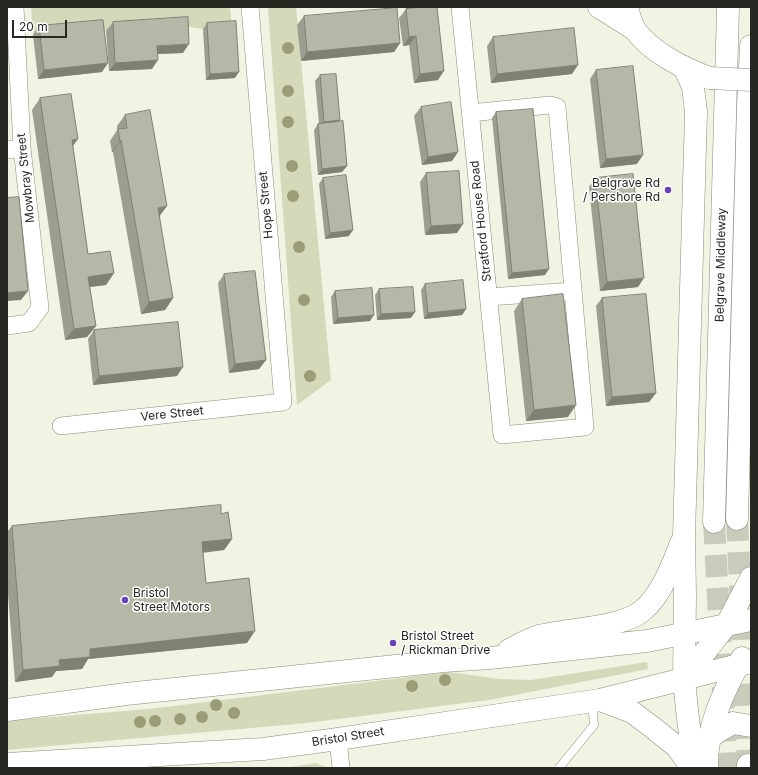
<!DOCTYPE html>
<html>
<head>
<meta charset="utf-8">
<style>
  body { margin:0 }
  #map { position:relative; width:758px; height:775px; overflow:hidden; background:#f2f4e3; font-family:Inter,sans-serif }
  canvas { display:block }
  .frame { position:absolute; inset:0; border:8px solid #272822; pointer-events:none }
  .scale { position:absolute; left:12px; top:20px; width:55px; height:18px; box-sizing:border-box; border:2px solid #272822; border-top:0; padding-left:5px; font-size:12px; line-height:14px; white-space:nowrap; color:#272822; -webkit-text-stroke:3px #fff; paint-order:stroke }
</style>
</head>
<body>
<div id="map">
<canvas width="758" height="775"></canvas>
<div class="frame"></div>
<div class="scale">20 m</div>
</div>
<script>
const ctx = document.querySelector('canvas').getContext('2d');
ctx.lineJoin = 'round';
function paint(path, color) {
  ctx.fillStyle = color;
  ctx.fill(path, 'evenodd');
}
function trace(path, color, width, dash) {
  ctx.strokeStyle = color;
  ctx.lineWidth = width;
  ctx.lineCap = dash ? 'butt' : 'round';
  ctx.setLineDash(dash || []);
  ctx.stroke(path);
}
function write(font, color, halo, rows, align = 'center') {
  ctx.font = font + ' Inter,sans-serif';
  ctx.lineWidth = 3;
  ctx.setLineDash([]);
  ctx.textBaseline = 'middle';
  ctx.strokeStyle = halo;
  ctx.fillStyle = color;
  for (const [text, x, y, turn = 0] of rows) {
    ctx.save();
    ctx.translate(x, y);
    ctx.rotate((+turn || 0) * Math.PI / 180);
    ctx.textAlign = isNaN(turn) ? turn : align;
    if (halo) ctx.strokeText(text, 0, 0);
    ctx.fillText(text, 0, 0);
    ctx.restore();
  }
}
const green = new Path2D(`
  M31 7H230L232 27 203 29 182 26 106 31 97 28 33 35Z
  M268 7H296L331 380 297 405Z
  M647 662 648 669 489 700 307 723 7 750V721L14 720 149 709 449 672 500 679 531 680Z
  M316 763 326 767 327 768H284Z`);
const highwayTunnel = new Path2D(`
  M737 519 748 765
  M714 522 727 768`);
const lane = new Path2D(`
  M559 768 594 725 592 702`);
const street = new Path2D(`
  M460 7 502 435 585 427 557 107 550 105 470 113
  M7 150 22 148
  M489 297 572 291
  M7 326 29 323 40 308 22 148 15 7
  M61 426 283 402 250 7
  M338 739 341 768`);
const secondary = new Path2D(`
  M599 7 634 29`);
const primary = new Path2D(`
  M627 7C629 14 631 24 635 30 651 52 684 69 710 78`);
const highway = new Path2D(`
  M684 67 693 87 696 112 684 536 685 595 684 679 687 710 694 768
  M737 519 748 106 751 46
  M714 522 728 7
  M509 650C519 645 529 639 539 636 566 629 622 628 642 611 661 596 673 564 681 543
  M684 679 727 624 751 578
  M600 700 632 712 652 727 677 747 692 768
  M7 710 126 694 444 661 490 658 647 641 751 620
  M709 739 717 732 733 723 751 726
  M7 764 263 749 338 739 600 700 751 662
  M748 765V768
  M707 768C706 728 723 692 742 658`);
const primaryBridge = new Path2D(`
  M710 78 751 80`);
const trees = [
  [288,48],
  [288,91],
  [288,122],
  [292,166],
  [293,196],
  [299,247],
  [304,300],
  [310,376],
  [445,680],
  [412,686],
  [216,705],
  [234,713],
  [202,717],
  [180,719],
  [155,721],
  [140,722]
];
const wall = new Path2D(`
  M406 9 438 80 414 83 409 45 403 46 399 18Z
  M304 16 400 43 394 52 301 61 297 25Z
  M113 22 183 53 158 54 152 69 109 71 106 31Z
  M207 23 235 78 206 80 203 29Z
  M39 26 102 72 38 79 33 35Z
  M493 37 572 74 491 83 487 46Z
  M596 70 637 164 600 168 590 79Z
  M320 75 340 120 338 122 347 166 342 172 318 175 314 130 318 124 319 123 315 81Z
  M40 98 73 146 88 254 114 273 106 285 90 287 96 326 87 337 65 340 32 110Z
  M421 107 452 161 422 165 414 116Z
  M496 112 545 275 508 279 492 118Z
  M125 115 159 217 173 298 165 310 141 314 113 152H112L110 141 117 130V126Z
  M426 173 457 233 425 235 420 182Z
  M323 178 349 236 325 239 319 184Z
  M595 178 638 287 600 291 589 187Z
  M224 274 266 360 259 369 229 373 218 283Z
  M425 284 466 309 462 315 424 319 421 290Z
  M379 289 411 318 377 320 375 295Z
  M335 291 370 321 333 324 331 297Z
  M602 298 656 393 649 402 606 406 596 306Z
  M522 299 568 417 526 421 514 311Z
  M94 330 177 376 93 385 88 339Z
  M221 514 232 539 224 550 203 553 206 583 247 643 88 659 82 669 56 671 52 677 15 682 7 582V532L12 526Z`);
const shadedWall = new Path2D(`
  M416 36 409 45 403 46 409 37Z
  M400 43 394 52 301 61 307 52Z
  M189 44 183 53 151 54 157 46Z
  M158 60 152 69 109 71 115 63Z
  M108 63 102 72 38 79 44 70Z
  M578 65 572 74 491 83 497 74Z
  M444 71 438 80 414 83 420 74Z
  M239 72 235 78 206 80 210 74Z
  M340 120 335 126 319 128 324 122Z
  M78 139 70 150 72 140Z
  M121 140 113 152H112L120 141Z
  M458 152 452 161 422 165 428 157Z
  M643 155 637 164 600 168 606 159Z
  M347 166 342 172 318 175 322 169Z
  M167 206 159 217 158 208Z
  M463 224 457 233 425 235 431 226Z
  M353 230 349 236 325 239 330 233Z
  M549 269 545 275 508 279 512 273Z
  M114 273 106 285 80 288 88 277Z
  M644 278 638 287 600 291 607 282Z
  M28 291 21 300 7 301V293Z
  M173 298 165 310 141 314 149 302Z
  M466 309 462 315 424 319 428 313Z
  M415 312 411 318 377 320 381 314Z
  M374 315 370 321 333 324 338 318Z
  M96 326 87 337 65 340 74 329Z
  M266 360 259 369 229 373 235 364Z
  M183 367 177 376 93 385 99 376Z
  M656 393 649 402 606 406 612 397Z
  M576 405 568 417 526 421 534 410Z
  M232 539 224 550 194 553 202 542Z
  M255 631 247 643 88 659 82 669 56 671 52 677 15 682 23 670 59 660 90 649Z`);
const building = new Path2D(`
  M422 7H437L444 71 420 74 416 36 409 37 406 9Z
  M397 8 400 43 307 52 304 16Z
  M188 17 189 44 157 46 158 60 115 63 113 22Z
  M103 20 108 63 44 70 39 26Z
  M236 21 239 72 210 74 207 23Z
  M574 28 578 65 497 74 493 37Z
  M633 66 643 155 606 159 596 70Z
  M336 74 340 120 324 122 320 75Z
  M71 94 78 139 72 140 88 254 110 251 114 273 88 277 96 326 74 329 40 98Z
  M451 102 458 152 428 157 421 107Z
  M533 109 549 269 512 273 496 112Z
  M150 110 167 206 158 208 173 298 149 302 121 140 120 141 118 129 127 128 125 115Z
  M343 121 347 166 322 169 318 124Z
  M459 171 463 224 431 226 426 173Z
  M633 174 644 278 607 282 595 178Z
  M346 175 353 230 330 233 323 178Z
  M19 197 28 291 7 293V198Z
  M255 271 266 360 235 364 224 274Z
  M463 280 466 309 428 313 425 284Z
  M413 287 415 312 381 314 379 289Z
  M372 288 374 315 338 318 335 291Z
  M563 294 576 405 534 410 522 299Z
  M646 294 656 393 612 397 602 298Z
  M178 322 183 367 99 376 94 330Z
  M221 505V514L228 512 232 539 202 542 206 583 249 578 255 631 90 649V657L59 660 60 666 23 670 12 526Z`);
const markers = [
  [668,190,4,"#6742ba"],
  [125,600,4,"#6742ba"],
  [393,643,4,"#6742ba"]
];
const streetNames = [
  ["Mowbray Street",26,178,-96],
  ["Hope Street",266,205,-95],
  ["Stratford House Road",481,221,-96],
  ["Belgrave Middleway",721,265,-89],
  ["Vere Street",172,414,-6],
  ["Bristol Street",348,737,-9]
];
const poiNames = [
  ["Belgrave Rd",660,183,"right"],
  ["/ Pershore Rd",660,197,"right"],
  ["Bristol",133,593],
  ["Street Motors",133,607],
  ["Bristol Street",401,636],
  ["/ Rickman Drive",401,650]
];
paint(green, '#d5d9ba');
trace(highwayTunnel, '#c9cbbc', 22, [22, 11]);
trace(lane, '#8a8c7c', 9);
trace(street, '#8a8c7c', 18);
trace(secondary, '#8a8c7c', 23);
trace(primary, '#8a8c7c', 23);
trace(highway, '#8a8c7c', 23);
trace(lane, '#fff', 8);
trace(street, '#fff', 17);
trace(secondary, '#fff', 22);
trace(primary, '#fff', 22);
trace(highway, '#fff', 22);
trace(primaryBridge, '#8a8c7c', 23, []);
trace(primaryBridge, '#fff', 22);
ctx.fillStyle = '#9a9d77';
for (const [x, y] of trees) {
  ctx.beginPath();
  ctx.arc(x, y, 6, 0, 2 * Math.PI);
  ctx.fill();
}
paint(wall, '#9d9e90');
paint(shadedWall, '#7f8175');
paint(building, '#b6b8a7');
trace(building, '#7f8175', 1);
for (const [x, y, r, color] of markers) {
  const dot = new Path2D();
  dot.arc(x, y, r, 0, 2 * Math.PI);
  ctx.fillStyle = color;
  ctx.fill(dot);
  trace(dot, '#fff', 1.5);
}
write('12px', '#272822', '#fff', streetNames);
write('12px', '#272822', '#fff', poiNames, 'left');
</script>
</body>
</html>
